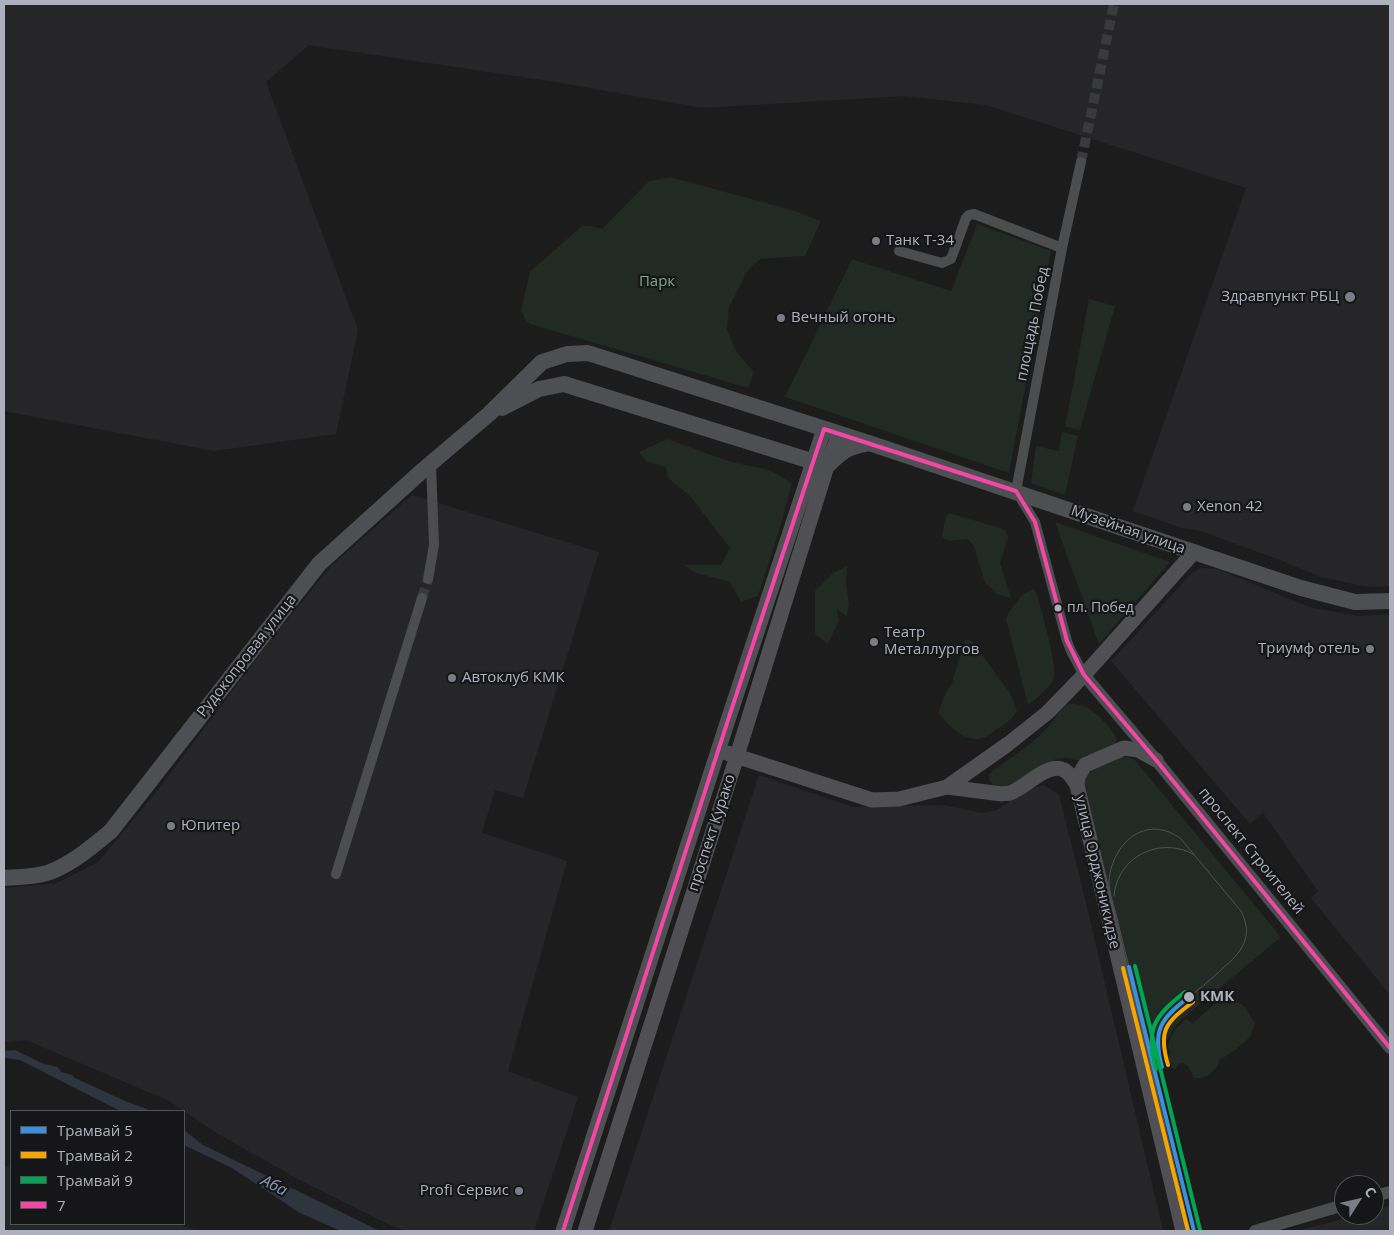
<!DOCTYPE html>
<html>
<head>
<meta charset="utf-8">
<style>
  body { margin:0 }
  #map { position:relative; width:1394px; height:1235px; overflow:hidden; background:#1c1c1c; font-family:"Open Sans",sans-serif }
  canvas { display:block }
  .frame { position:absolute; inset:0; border:5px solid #adb1bd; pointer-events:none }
  .legend { position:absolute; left:10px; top:1110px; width:175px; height:115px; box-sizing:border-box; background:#161618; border:1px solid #52545a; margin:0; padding:6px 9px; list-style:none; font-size:15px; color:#adb1bd }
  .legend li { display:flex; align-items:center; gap:10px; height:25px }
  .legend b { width:25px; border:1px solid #52545a }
  .north { position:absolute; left:1334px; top:1175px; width:50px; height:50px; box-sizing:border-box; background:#161618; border:1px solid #52545a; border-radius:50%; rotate:55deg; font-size:14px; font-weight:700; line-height:20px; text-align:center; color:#adb1bd }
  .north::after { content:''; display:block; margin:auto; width:18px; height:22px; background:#7a7d85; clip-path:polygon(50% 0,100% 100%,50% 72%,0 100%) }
</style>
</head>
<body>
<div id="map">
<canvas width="1394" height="1235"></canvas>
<div class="frame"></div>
<ul class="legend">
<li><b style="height:6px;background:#3a90db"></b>Трамвай 5</li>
<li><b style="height:6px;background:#f7a600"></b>Трамвай 2</li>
<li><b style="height:6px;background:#00a651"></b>Трамвай 9</li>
<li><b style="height:6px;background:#f346a5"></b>7</li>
</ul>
<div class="north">С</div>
</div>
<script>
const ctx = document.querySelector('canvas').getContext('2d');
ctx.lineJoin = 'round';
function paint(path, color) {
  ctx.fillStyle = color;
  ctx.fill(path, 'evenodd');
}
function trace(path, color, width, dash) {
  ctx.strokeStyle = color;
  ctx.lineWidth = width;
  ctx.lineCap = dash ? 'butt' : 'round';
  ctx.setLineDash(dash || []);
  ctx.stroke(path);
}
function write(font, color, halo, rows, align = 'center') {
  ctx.font = font + ' "Open Sans",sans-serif';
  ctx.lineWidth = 4.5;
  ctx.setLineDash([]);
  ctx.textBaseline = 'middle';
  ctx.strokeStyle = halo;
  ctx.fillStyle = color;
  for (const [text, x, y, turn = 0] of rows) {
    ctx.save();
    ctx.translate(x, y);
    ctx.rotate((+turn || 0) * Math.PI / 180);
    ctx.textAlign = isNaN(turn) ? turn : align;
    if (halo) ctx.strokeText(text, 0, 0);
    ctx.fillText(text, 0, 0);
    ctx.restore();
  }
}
const built = new Path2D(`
  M4 4H1390V586L1369 587 1321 577 1280 560 1201 531 1182 528 1133 511 1246 188 986 105 905 96 702 108 562 83 309 45 266 82 358 330 336 434 214 451 4 411Z
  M412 495 599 552 523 798 495 790 482 833 567 861 508 1071 578 1097 534 1231H406L390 1225 298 1179 218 1134 167 1100 26 1040 4 1042V888L57 883 97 863 154 795 263 650 332 565Z
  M1200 568 1217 569 1309 607 1358 616 1390 614V995L1311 898 1318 891 1263 813 1250 824 1111 661 1191 574Z
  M759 775 853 807 945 805 983 813 997 810 1026 790 1044 785 1059 795 1082 886 1163 1231H609Z
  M4 1165 11 1168V1224H177L198 1231H4Z
  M1390 1206V1231H1297L1357 1215H1374V1210Z`);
const green = new Path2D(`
  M670 177 792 210 821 221 805 256 760 259 748 270 729 307 727 329 736 351 754 372 748 388 530 324 524 318 521 310 530 272 534 268 582 226H592L602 229 649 181Z
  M977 224 1051 251 1009 473 785 397 852 259 951 291Z
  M1089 299 1115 306 1080 430 1065 427Z
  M1062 432 1078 436 1065 495 1031 483 1036 446 1059 451Z
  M667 439 731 462 770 470 792 483 781 525 758 596 741 602 730 582 696 573 683 565H721L730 548 690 496 668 478 666 467 646 461 639 452Z
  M947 514H953L1000 528 1005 531 1008 537 1000 563 1011 598 997 594 985 583 974 546 968 539 948 541 942 537 945 519Z
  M1055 522 1170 562 1099 644Z
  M847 566 846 582 849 604 847 616 837 610 839 621 828 644 815 634V591L833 573Z
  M1034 589 1037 595C1041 610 1059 669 1053 680 1049 688 1036 699 1028 705L1006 619 1009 612 1023 594Z
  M965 640H970L974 644 1010 693 1017 711C1012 720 1005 724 997 729 991 733 984 740 976 739 960 739 948 724 938 713L946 692 952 683Z
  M1068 704C1086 702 1098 715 1109 727 1113 732 1116 735 1117 741L1115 745 1081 761 1066 758 1056 759 1009 787 998 788 993 785 989 779V775L992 771C1010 758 1030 746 1045 730 1054 722 1058 710 1068 704Z
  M1120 756 1134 759 1281 937 1180 1021C1172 1030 1167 1038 1164 1050L1148 1055 1084 783C1091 765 1103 762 1120 756Z
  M1227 999C1244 1002 1247 1009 1255 1024L1250 1037 1235 1050 1220 1060 1217 1067 1209 1075 1200 1078H1194L1188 1066 1182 1063 1179 1064 1176 1069 1172 1068 1168 1061 1170 1052 1168 1046 1171 1037 1176 1028 1186 1019 1193 1023 1218 1001Z`);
const water = new Path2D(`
  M15 1050 44 1064 58 1067 61 1072 72 1075 75 1078 125 1101 147 1109 149 1111H120L20 1060 4 1058V1051Z
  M184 1130 203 1145 380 1231H341L300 1213 232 1168 184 1145Z`);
const minorTunnel = new Path2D(`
  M1081 162 1114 4
  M422 598 428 579`);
const minor = new Path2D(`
  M1081 162 1062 248 1016 491 1035 522 1067 641 1071 651 1084 675
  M899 251 942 263 951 259 966 218 969 215 974 214 1062 248
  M428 579 434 545 431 464
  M336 874 422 598`);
const tertiary = new Path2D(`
  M1084 675 1156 760 1390 1048
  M1374 1196 1390 1192
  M1255 1231 1344 1205`);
const secondary = new Path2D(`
  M727 753 872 800 899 799 947 787 1002 794C1005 793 1008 794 1010 793 1025 788 1049 761 1064 770 1070 773 1073 779 1077 785
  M1156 760 1138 750 1124 748 1085 765 1078 777 1077 785 1183 1231
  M947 787 1008 744 1047 713 1084 675 1194 552
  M563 1231 728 720 824 429
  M585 1231 737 756 827 466 839 434`);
const primary = new Path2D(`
  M502 408 539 389 564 384 827 466C843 451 846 447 869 443
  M4 878C19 877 36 877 50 872 73 863 93 846 111 831L319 564 423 470 489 414 542 362 567 354 588 353 869 443 1301 588 1355 602 1390 601`);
const tram = new Path2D(`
  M1114 896C1117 857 1159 836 1193 854
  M1129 967C1125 951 1121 935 1117 918 1114 906 1109 893 1109 881 1110 863 1121 841 1138 833 1153 826 1168 829 1181 839L1241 911C1254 937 1242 952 1222 969 1212 979 1200 988 1189 997`);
const bus1 = new Path2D(`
  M1016 491 1035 522 1067 641 1084 675 1156 760 1390 1048
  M563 1231 728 720 824 429 1016 491`);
const tram1 = new Path2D(`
  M1129 967 1194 1231
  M1162 1067C1152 1031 1160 1019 1189 997`);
const tram2 = new Path2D(`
  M1123 968 1188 1231
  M1168 1065C1158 1031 1165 1023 1193 1002`);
const tram3 = new Path2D(`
  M1135 966 1200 1230
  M1156 1069C1145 1030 1154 1016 1185 992`);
const markers = [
  [876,241,5,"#7a7d85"],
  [1350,297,6,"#7a7d85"],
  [781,318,5,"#7a7d85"],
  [1187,507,5,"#7a7d85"],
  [1058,608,4.5,"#adb1bd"],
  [874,642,5,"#7a7d85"],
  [1370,649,5,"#7a7d85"],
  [452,678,5,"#7a7d85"],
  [171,826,5,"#7a7d85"],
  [1189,997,6,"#adb1bd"],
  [519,1191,5,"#7a7d85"]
];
const busNames = [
  ["пл. Побед",1067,608]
];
const poiNames = [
  ["Танк Т-34",886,241],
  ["Здравпункт РБЦ",1339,297,"right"],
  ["Вечный огонь",791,318],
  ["Xenon 42",1197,507],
  ["Театр",884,633],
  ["Металлургов",884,650],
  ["Триумф отель",1360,649,"right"],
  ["Автоклуб КМК",462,678],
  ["Юпитер",181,826],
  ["Profi Cервис",509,1191,"right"]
];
const parkNames = [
  ["Парк",657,282]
];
const streetNames = [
  ["площадь Побед",1033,324,-79],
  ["Музейная улица",1128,530,19],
  ["Рудокопровая улица",247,656,-52],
  ["проспект Курако",712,833,-72],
  ["проспект Строителей",1251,851,51],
  ["улица Орджоникидзе",1097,872,77]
];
const stopNames = [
  ["КМК",1200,997]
];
const waterNames = [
  ["Аба",274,1186,27]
];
paint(built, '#262628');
paint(green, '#212a23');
paint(water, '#2e353f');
trace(minorTunnel, '#393a3c', 10, [10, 5]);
trace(minor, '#4c4d4f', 10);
trace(tertiary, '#4c4d4f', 12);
trace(secondary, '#505054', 15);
trace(primary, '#4e4f52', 16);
trace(tram, '#515255', 1);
trace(bus1, '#f346a5', 4);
trace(tram1, '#3a90db', 4);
trace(tram2, '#f7a600', 4);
trace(tram3, '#00a651', 4);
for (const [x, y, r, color] of markers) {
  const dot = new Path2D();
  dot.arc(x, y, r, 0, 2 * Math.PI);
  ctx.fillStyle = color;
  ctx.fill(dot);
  trace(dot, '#161618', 2);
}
write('14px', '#adb1bd', '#161618', busNames, 'left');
write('15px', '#adb1bd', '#161618', poiNames, 'left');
write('15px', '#84a88a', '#161618', parkNames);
write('15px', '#adb1bd', '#161618', streetNames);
write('bold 15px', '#adb1bd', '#161618', stopNames, 'left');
write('italic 16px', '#859bb7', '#161618', waterNames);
</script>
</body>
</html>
